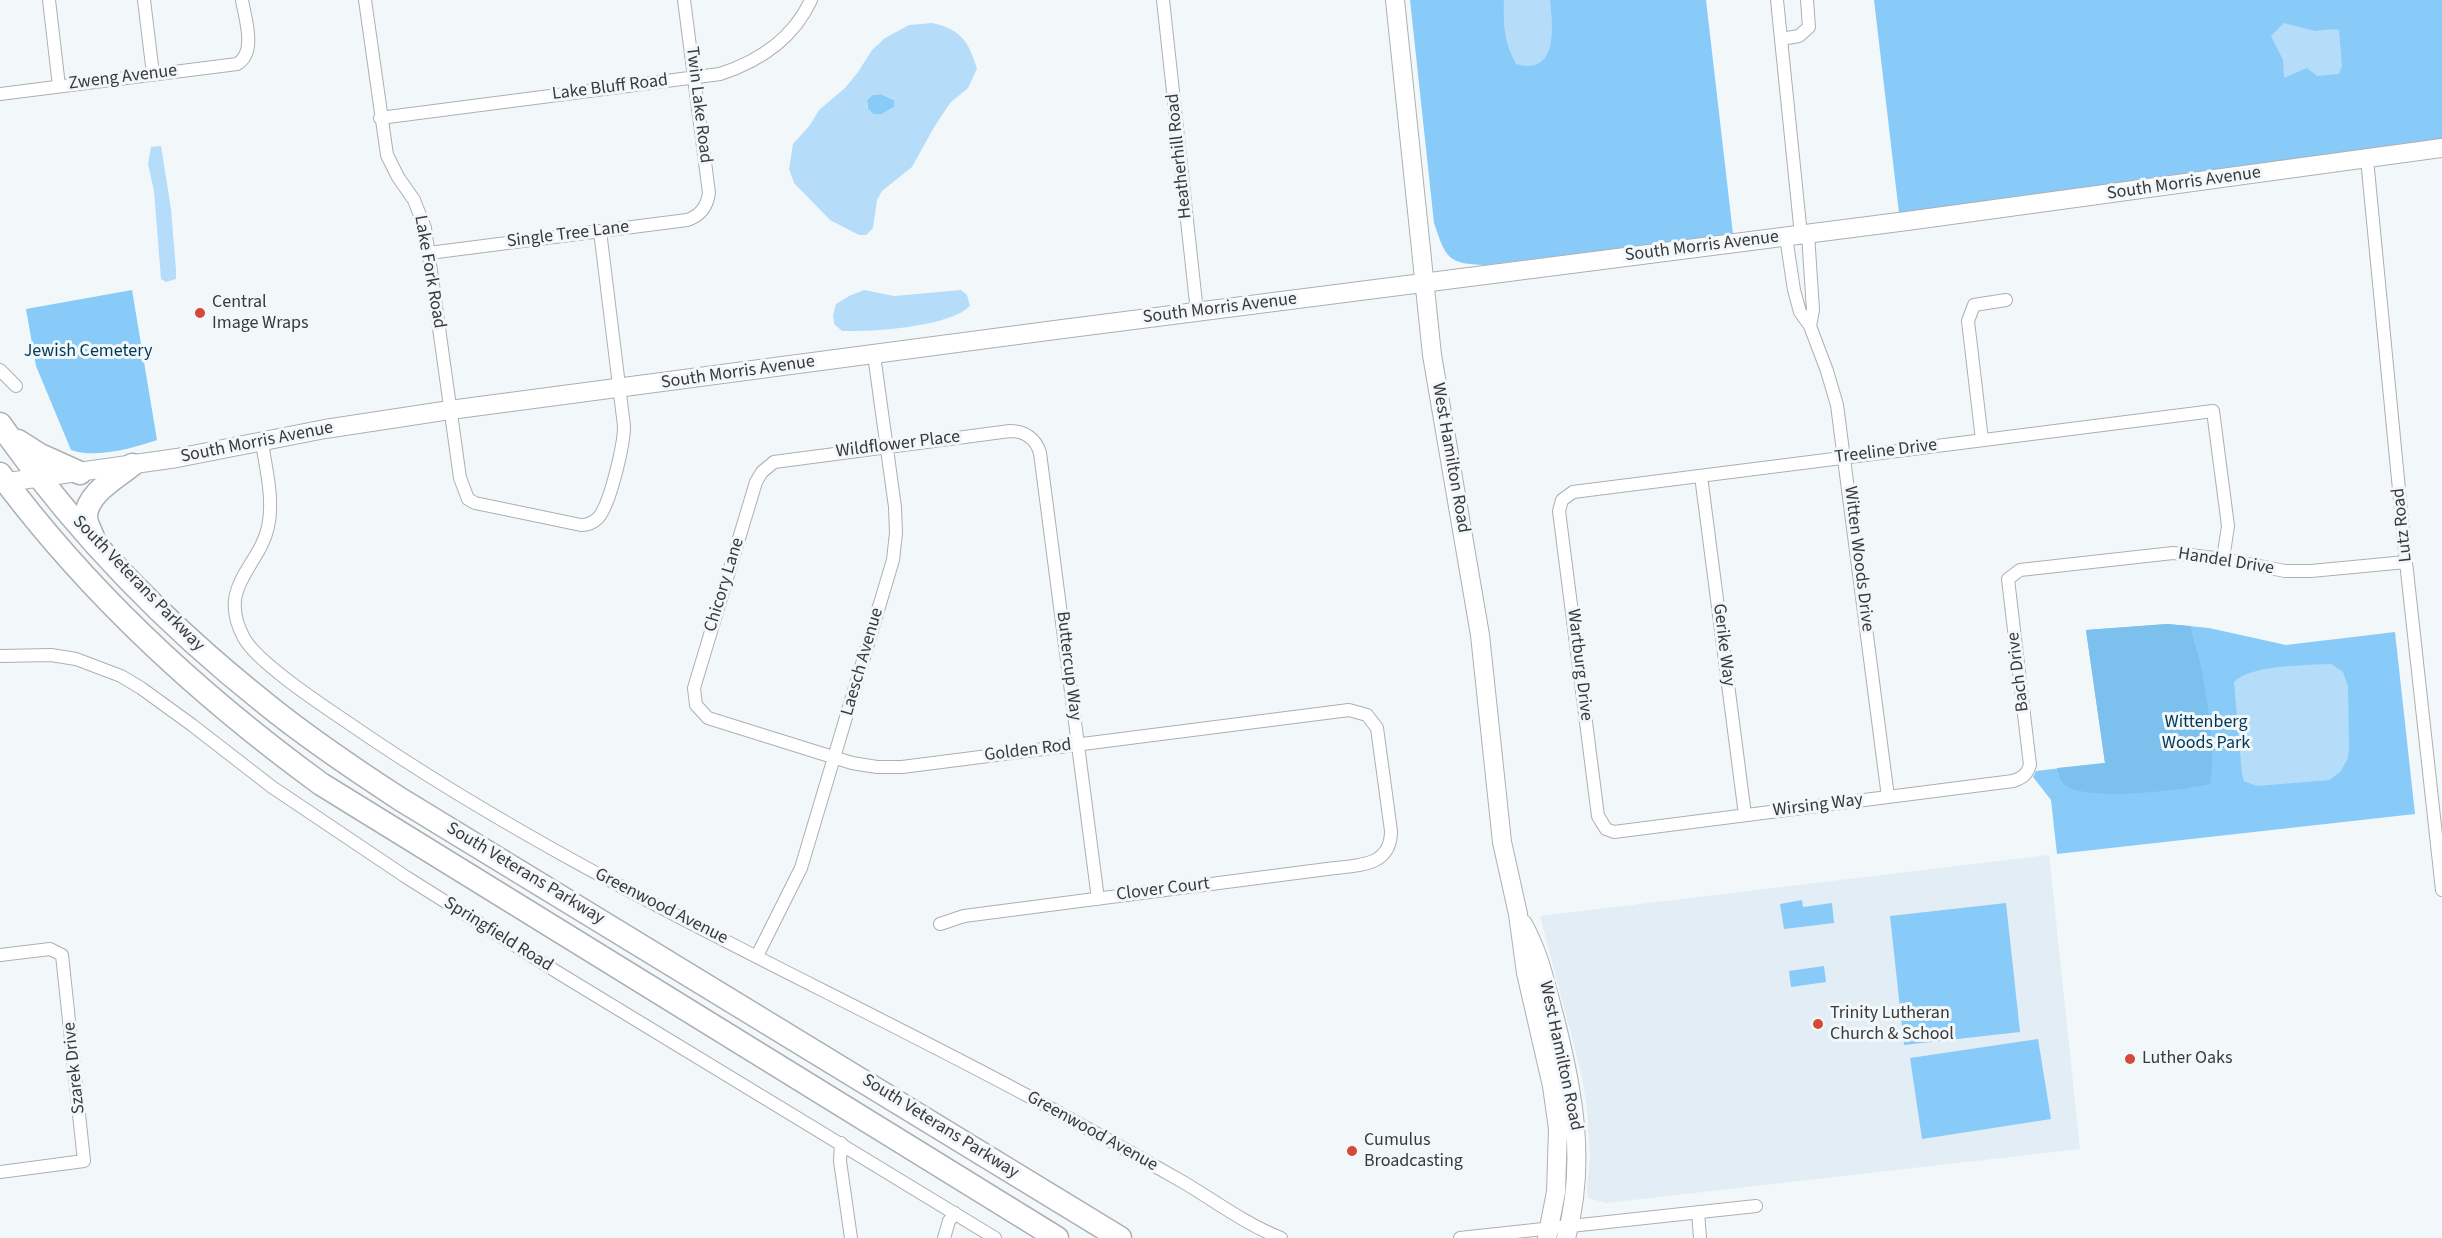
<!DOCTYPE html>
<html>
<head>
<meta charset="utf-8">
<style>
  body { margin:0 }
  canvas { display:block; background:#f2f7fa }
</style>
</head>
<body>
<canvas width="2442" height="1238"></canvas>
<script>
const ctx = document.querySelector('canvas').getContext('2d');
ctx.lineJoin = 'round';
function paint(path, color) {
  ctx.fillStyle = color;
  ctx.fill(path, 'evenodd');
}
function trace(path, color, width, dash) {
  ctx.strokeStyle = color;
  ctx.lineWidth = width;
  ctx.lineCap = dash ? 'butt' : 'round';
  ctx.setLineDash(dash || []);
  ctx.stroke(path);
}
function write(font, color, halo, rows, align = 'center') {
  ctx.font = font + ' "Source Sans 3",sans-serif';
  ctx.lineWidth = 6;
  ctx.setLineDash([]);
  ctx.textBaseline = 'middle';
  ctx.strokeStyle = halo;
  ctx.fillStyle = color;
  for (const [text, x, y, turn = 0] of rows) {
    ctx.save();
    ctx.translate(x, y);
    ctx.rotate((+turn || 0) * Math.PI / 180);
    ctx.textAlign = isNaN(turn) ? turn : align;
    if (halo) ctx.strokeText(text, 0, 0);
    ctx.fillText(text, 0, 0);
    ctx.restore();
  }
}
const built = new Path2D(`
  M2049 855 2080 1149 1606 1203 1588 1198 1587 1189 1590 1157 1587 1108 1581 1072 1540 916Z`);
const green = new Path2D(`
  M1410 0H1706L1733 234 1486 265C1447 264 1446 258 1434 223Z
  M1874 0H2442V139L1899 213Z
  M881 94 894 100V107L882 114H873L868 109 867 100 872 95Z
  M132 290 157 440C134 448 94 459 71 450L36 366 26 309Z
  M2167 624 2209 628 2286 645 2395 632 2415 814 2057 854 2051 800 2033 777 2036 771 2105 763 2086 630Z
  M1802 900 1803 907 1832 903 1834 923 1784 929 1780 904Z
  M2006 903 2020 1032 1904 1045 1890 916Z
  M1824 966 1826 982 1791 987 1789 971Z
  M2038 1039 2051 1119 1922 1139 1910 1058Z`);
const forest = new Path2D(`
  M2167 624 2191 626C2192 639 2197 649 2200 662 2206 689 2217 759 2210 784 2183 790 2086 802 2065 785 2060 781 2059 774 2057 768L2105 763 2086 630Z`);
const water = new Path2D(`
  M1504 0H1550C1553 28 1558 76 1516 64 1504 43 1503 23 1504 0Z
  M932 23C961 29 969 42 977 69L968 88 950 103 933 129 912 167 882 191 877 200 873 228 866 235H859L830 220 794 183 789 169 793 144 810 125 819 110 845 88 858 72 872 50 885 38 909 25ZM881 94 894 100V107L882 114H873L868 109 867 100 872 95Z
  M2284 23 2315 31 2334 29 2339 30 2342 66 2339 74 2317 76 2307 68 2284 78 2283 60 2271 36Z
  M161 146 171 209 176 270V279L166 282 161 279 154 191 148 164 151 147Z
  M864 290 894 296 961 290 967 295 970 306C949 327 872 332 842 331L834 324 833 315 836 304 849 296Z
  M2331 664 2343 672 2348 686 2349 748 2348 758 2341 771 2330 780 2257 786 2244 781 2242 775 2234 682C2249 665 2308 665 2331 664Z`);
const street = new Path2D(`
  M49 0 59 86
  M144 0 153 74
  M365 0 387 155 398 177 414 200 425 228 460 478 468 499 475 503 581 525C587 525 593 523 598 518 610 505 624 445 624 426L600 231
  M1163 0 1197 312
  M1777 0 1801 235
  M1781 39 1799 36 1809 27 1807 0
  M0 94 237 64C257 53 245 18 242 0
  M380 118 720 74C760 61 793 39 811 0
  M2367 159 2406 562 2442 890
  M1808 234 1813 310 1810 326
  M1786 237 1794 290 1800 312 1810 326 1827 371 1837 405 1888 797
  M429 253 687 220C700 216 707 207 709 193L684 0
  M0 370 16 386
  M1982 440 1968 321 1974 305 2006 300
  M262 443C266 469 274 500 268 527 259 568 216 586 244 638 258 663 322 705 347 722 561 870 800 974 1028 1096 1080 1124 1132 1153 1183 1182 1215 1201 1247 1225 1281 1238
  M1701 476 1745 815
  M2223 559 2228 526 2213 411 1573 492 1562 500 1559 511 1598 816 1606 829 1614 832 2013 781C2022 778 2027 775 2030 765L2008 579 2020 570 2173 553 2223 559 2285 571H2311L2406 562
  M0 656 51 655 76 659 121 676 141 688 192 725 272 787 406 877 562 975 995 1238
  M940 924 964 916 1327 869C1356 865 1391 868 1391 831L1377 728 1367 715 1349 710 902 767H877L852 763 708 718 696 705 694 688 756 482 762 472 774 462 1010 431C1025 431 1036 439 1040 453L1098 899
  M0 955 50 949 62 955 84 1161 0 1172
  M757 956 801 868 893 560 896 533 895 507 874 355
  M841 1143 840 1161 851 1238
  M1698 1212 1700 1238
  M944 1238 949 1221 955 1213
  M1460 1238 1756 1206`);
const secondary = new Path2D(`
  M1395 0 1432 355 1480 635 1502 842 1518 914 1526 973 1552 1086 1558 1129 1556 1192 1547 1238
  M0 483 177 458 325 429 450 410 1055 330 1907 221 2442 148
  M1523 924C1540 955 1545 982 1554 1015 1573 1089 1587 1163 1566 1238`);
const highway = new Path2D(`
  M0 424C74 530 165 624 266 704 309 739 354 769 400 799L1120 1238
  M18 441 40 455 80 473
  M0 474C90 595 199 695 321 784L1057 1238
  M94 540C92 533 86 524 86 517 86 494 116 478 132 465`);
const markers = [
  [200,313,6,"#d5483a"],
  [1818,1024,6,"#d5483a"],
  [2130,1059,6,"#d5483a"],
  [1352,1151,6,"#d5483a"]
];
const streetNames = [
  ["Zweng Avenue",123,78,-7],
  ["Lake Bluff Road",610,88,-7],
  ["Twin Lake Road",698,105,83],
  ["Heatherhill Road",1180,156,-96],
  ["South Morris Avenue",2184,184,-8],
  ["Single Tree Lane",568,235,-7],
  ["South Morris Avenue",1702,247,-7],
  ["Lake Fork Road",429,272,80],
  ["South Morris Avenue",1220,309,-7],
  ["South Morris Avenue",738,373,-8],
  ["South Morris Avenue",257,443,-11],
  ["Wildflower Place",898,445,-7],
  ["Treeline Drive",1886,452,-7],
  ["West Hamilton Road",1450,458,80],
  ["Lutz Road",2403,525,-96],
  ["Witten Woods Drive",1858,559,83],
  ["Handel Drive",2226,562,9],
  ["South Veterans Parkway",138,584,46],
  ["Chicory Lane",725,585,-73],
  ["Gerike Way",1723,645,83],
  ["Laesch Avenue",863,662,-74],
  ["Wartburg Drive",1579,665,83],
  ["Buttercup Way",1068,666,83],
  ["Bach Drive",2019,672,-97],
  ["Golden Rod",1028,751,-7],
  ["Wirsing Way",1818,806,-7],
  ["South Veterans Parkway",525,874,31],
  ["Clover Court",1163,890,-7],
  ["Greenwood Avenue",661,907,27],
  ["Springfield Road",498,935,32],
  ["West Hamilton Road",1560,1056,78],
  ["Szarek Drive",75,1068,-96],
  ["South Veterans Parkway",940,1127,32],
  ["Greenwood Avenue",1092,1132,29]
];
const poiNames = [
  ["Central",212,303],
  ["Image Wraps",212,324],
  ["Trinity Lutheran",1830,1014],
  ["Church & School",1830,1035],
  ["Luther Oaks",2142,1059],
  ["Cumulus",1364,1141],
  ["Broadcasting",1364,1162]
];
const parkNames = [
  ["Jewish Cemetery",88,352],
  ["Wittenberg",2206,723],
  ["Woods Park",2206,744]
];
paint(built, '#e2edf5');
paint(green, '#88cbf8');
paint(forest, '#7cc0ee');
paint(water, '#b5ddf9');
trace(street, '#acb0b4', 14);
trace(secondary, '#acb0b4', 20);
trace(highway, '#acb0b4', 25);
trace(street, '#fff', 12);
trace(secondary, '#fff', 18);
trace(highway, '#fff', 22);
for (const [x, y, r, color] of markers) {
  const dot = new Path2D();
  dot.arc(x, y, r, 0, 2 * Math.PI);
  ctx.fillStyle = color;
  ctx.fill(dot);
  trace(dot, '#f2f7fa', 2);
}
write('18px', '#383a3b', '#f2f7fa', streetNames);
write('18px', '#383a3b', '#f2f7fa', poiNames, 'left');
write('18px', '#003856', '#f2f7fa', parkNames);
</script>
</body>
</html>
